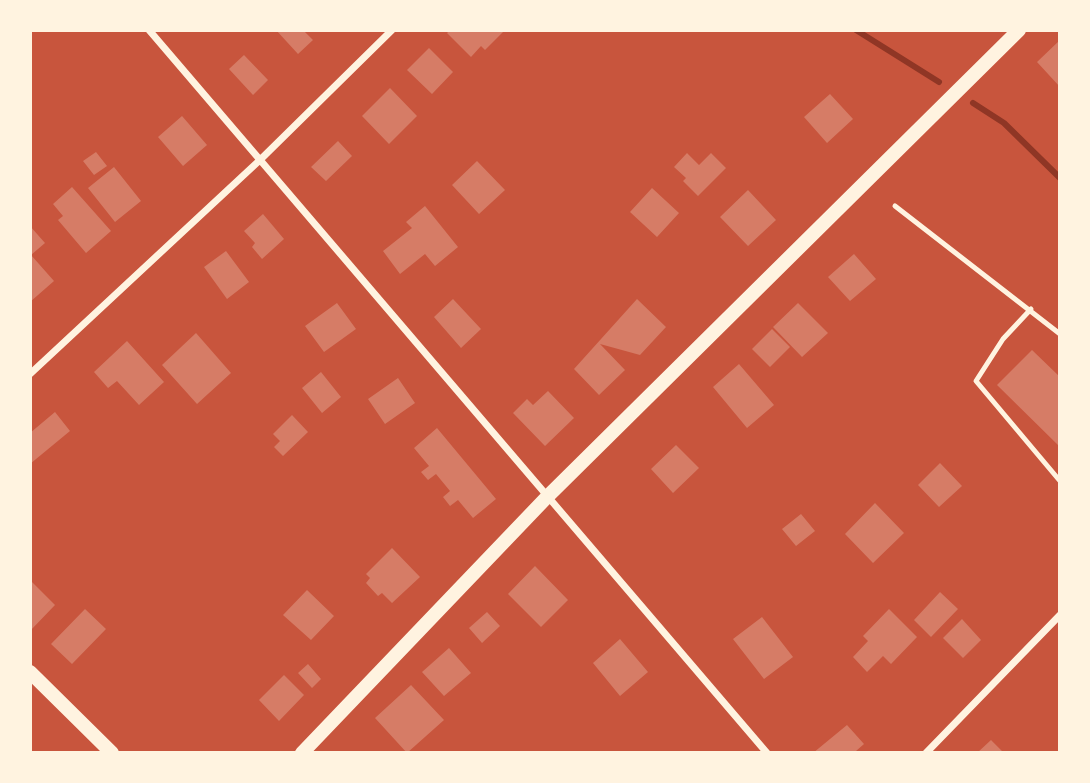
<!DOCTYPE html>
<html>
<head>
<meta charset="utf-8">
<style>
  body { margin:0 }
  #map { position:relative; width:1090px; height:783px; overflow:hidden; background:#c8553d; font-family:Overpass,sans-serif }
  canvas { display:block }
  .frame { position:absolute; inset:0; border:32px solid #fff3e0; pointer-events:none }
</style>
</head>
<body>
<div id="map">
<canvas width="1090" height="783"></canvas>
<div class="frame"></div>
</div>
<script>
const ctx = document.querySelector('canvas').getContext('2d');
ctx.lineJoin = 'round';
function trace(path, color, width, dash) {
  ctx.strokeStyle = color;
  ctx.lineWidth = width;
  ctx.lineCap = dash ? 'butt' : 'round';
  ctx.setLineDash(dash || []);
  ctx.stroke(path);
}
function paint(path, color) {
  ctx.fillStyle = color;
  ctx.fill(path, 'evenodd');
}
const stream = new Path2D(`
  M856 30 939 82
  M973 103 1004 123 1060 178`);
const building = new Path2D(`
  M276 30H303L313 40 298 54Z
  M450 30H505L485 50 481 46 471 57 447 33Z
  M1060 40V87L1037 62Z
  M429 48 453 72 432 94 407 70Z
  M244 55 268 80 253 95 229 69Z
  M390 88 417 116 389 144 362 116Z
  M830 94 853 119 827 143 804 117Z
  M182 116 207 145 183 166 158 137Z
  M338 141 352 156 326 181 311 167Z
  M96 152 107 166 94 175 83 161Z
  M687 153 699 165 711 153 726 168 698 196 683 181 686 178 674 167Z
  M477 161 505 190 479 214 452 185Z
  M114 167 141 201 115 222 88 188Z
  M72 187 111 231 86 253 58 220 63 216 53 204Z
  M652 188 679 213 657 237 630 212Z
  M748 190 776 220 748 246 720 217Z
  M425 206 458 247 435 266 425 254 400 274 383 251 412 228 406 222Z
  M263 214 284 239 262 259 252 247 255 243 244 231Z
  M30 226 45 243 31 255 54 281 30 302Z
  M226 251 249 282 227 299 204 267Z
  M854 254 876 279 850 301 828 277Z
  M453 299 481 329 461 348 434 317Z
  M637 299 666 327 640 355 600 344 625 370 599 395 574 369Z
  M337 303 356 329 324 352 305 326Z
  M798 303 828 333 802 357 773 327Z
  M772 329 790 347 770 367 752 349Z
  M196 333 231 373 197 404 162 365Z
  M127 341 164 382 139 405 117 381 108 388 94 372Z
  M1032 350 1060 377V447L997 385Z
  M739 364 774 405 747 428 713 387Z
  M321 372 341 397 322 413 302 388Z
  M398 378 415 403 385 424 368 399Z
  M548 391 574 418 545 446 513 413 527 399 533 405Z
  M55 412 70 431 30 464V433Z
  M292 415 308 432 283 456 274 447 280 441 273 434Z
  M437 428 496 499 473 518 458 500 450 506 443 497 450 491 436 474 428 480 421 472 429 466 414 448Z
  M676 445 699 468 673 493 651 469Z
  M940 463 962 486 939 507 918 485Z
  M875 503 904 533 873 563 845 534Z
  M801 514 815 531 796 546 782 529Z
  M392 548 420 577 392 603 382 593 378 596 366 583 370 578 366 574Z
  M535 566 568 600 541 627 508 594Z
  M30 580 55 605 30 631Z
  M307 590 334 616 311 640 283 615Z
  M940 592 958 609 931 637 914 620Z
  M85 609 106 629 72 664 51 644Z
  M889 609 917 637 891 664 883 656 867 672 853 657 868 641 863 636Z
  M487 612 500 626 482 643 469 628Z
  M762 617 793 657 764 679 733 639Z
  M962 619 981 640 963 658 943 638Z
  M620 639 648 672 620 696 593 663Z
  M449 648 471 673 444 696 422 672Z
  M308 664 321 679 312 688 298 673Z
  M284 675 304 695 279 721 259 700Z
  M411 685 444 720 407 753 375 718Z
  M847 725 864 744 856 751 858 753H813Z
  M991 740 1004 753H977Z`);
const service = new Path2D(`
  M895 206 1060 334
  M1031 309 1003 339 976 381 1060 481`);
const minor = new Path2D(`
  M149 30 767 753
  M30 374 261 159 392 30
  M926 753 1060 615`);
const secondary = new Path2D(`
  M30 672 112 753
  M302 753 546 498 1019 30`);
trace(stream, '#8f3625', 6);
paint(building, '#d67c66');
trace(service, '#fff3e0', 5);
trace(minor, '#fff3e0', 7);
trace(secondary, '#fff3e0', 14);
</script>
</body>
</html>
